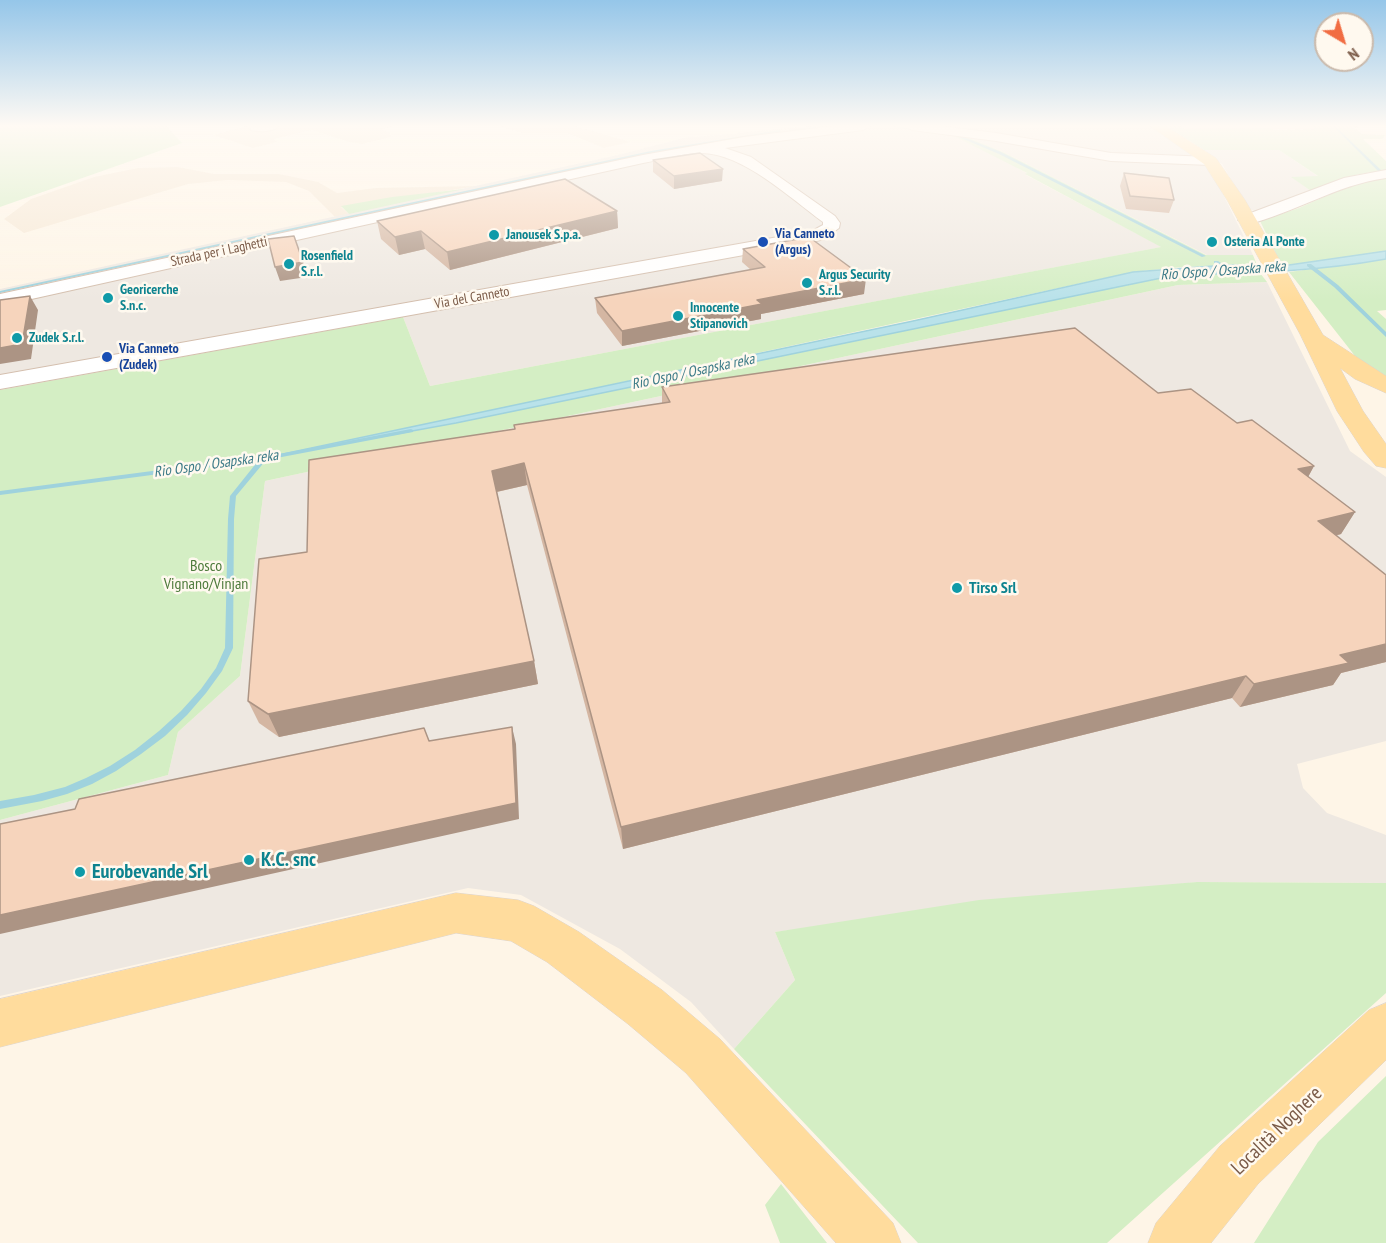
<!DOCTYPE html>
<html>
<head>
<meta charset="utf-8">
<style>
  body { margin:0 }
  #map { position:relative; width:1386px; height:1243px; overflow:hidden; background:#fef5e7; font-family:"PT Sans Narrow",sans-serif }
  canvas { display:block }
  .north { position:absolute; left:1314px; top:12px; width:60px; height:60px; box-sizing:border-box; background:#fff9ef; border:2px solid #cabaac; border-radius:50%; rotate:142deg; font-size:16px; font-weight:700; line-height:24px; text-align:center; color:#7b5b48 }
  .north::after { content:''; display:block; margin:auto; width:21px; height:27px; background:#f16d43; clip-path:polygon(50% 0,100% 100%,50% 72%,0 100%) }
</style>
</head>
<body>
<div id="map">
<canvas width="1386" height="1243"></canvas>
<div class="north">N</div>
</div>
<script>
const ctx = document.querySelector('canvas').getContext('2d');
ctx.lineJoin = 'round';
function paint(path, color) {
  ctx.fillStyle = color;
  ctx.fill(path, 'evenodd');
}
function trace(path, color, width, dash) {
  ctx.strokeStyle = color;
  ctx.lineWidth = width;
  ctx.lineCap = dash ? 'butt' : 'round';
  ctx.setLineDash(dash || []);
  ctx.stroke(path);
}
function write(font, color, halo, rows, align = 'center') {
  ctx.font = font + ' "PT Sans Narrow",sans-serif';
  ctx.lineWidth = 5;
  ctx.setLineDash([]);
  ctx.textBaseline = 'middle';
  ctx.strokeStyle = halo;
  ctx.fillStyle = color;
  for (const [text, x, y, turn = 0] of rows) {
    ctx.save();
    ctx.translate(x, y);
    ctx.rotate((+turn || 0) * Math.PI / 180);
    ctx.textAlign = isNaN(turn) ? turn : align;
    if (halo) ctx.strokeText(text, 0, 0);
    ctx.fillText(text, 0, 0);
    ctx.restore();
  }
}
const residential = new Path2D(`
  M247 126H393L381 129 390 133 391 137 362 144 349 142 312 130 274 139 277 142 253 148 213 135Z
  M500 126H575L631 142 604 148 567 133H522Z
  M178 167 214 174H279L318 182 337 193 376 188 478 186 341 207 349 214 335 217 309 191 286 182 228 180 188 184 24 233 4 219 31 199 94 177 138 168Z`);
const commercial = new Path2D(`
  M1180 126H1316H1313L1317 129H1185Z`);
const industrial = new Path2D(`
  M813 126H1149L1182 145 1200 159 1219 186 1253 255H1207L1003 152 955 132 1028 174 1026 175 1162 247 430 386 403 317 0 390V289L618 155 683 138Z
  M1204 150H1279L1319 177H1292L1311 191 1256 211 1249 210 1222 164Z
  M1267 282 1350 451 1386 477V741L1297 764 1303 788 1327 813 1386 835V883L1197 882 775 932 795 980 734 1049 691 1002 620 949 521 895 468 888 0 996V820L168 775 178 732 240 676 265 481 1178 285Z`);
const green = new Path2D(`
  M0 126H166L182 143 0 207Z
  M1166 126H1180L1185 129 1270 128 1274 130 1315 129 1312 126H1356L1359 127 1355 128 1362 134 1386 135 1382 139H1363L1386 161V171C1359 172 1336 180 1311 191L1291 177 1318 176 1279 150H1204Z
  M955 132 1003 152 1206 255H1253L1257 265 1182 267 1133 272 298 452 456 423 1176 275 1260 273 1267 282 1178 285 265 481 240 676 178 732 168 775 0 820V390L403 317 430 386 1161 247 1025 174 1027 173 952 135Z
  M1386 177V251L1282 266 1260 221 1299 208 1346 187Z
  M464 189 349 214 341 206 392 197Z
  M1386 259V310L1377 311 1386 319V381L1359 361 1289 272Z
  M1197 882 1386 883V993L1107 1243H918L734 1049 795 980 775 932 979 900Z
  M1386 1076V1243H1254L1318 1142Z
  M781 1184 827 1243H780L765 1205Z`);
const water = new Path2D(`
  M1386 251V259C1314 272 1249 273 1176 275L456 423 264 458 913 321 1133 272 1227 265 1282 266Z`);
const stream = new Path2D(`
  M821 126H828L791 131 789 130Z
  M893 126 921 130 919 131 894 127Z
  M1333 126H1335L1381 170V172H1379Z
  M780 130 781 132 651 153 0 293V291L651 151Z
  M954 133 1001 152 1206 256 1202 257 999 154 954 135Z
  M1214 261H1218L1230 269 1226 270 1214 263Z
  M1307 264H1311L1338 285 1386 332V337L1334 287 1307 266Z
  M411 429 413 430V432L266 460 236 496 234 519 233 648 222 671 206 693 187 715 165 736 141 754 116 771 92 784 67 794 42 801 0 809V801L34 795 65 787 86 778 110 766 135 750 159 731 181 711 201 689 216 668 225 648 228 519 230 496 258 461 0 495V491L274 455Z`);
const minor = new Path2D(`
  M250 126H279C273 132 259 132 251 130Z
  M835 126H870L863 130 725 148 751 157 835 216 840 223 839 228 824 239 805 244 0 389V375L812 231 823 225V222C790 198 741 151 698 153 680 154 661 160 643 163L0 306V294L643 155 744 137Z
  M905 126H939L996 133 1111 153 1210 157 1217 161 1210 165 1111 161 996 141 912 130Z
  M1386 170V178C1336 185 1294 213 1246 225L1238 220 1240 217 1344 178Z`);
const major = new Path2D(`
  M1150 126H1166L1216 158 1245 200 1323 335 1386 376V393L1355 379 1340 368 1363 411 1386 444V468L1376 466 1364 452 1337 411 1300 334 1227 200 1204 164Z
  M456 893 518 900 534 906 579 932 662 990 720 1039 893 1223 901 1243H836L686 1073 628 1024 547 962 511 941 456 933 0 1047V999Z
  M1386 1003V1060L1258 1184 1211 1243H1148L1156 1223 1220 1146 1369 1010Z`);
const wall = new Path2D(`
  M653 160 722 181 674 189 653 172Z
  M1124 173 1174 200 1169 213 1126 209 1120 186Z
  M617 211 618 228 450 270 425 249 399 255 381 239 377 221Z
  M743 249 864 294 761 314V319L622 346 597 313 595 298 751 270 742 262Z
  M662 387 1158 393 1237 423 1314 466 1308 477 1355 512 1341 534 1336 536 1386 575V662L1341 673 1333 685 1240 707 1232 698 623 849 527 485 497 492 534 661 538 684 279 737 259 723 248 701 307 552 514 430 662 403Z`);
const shadedWall = new Path2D(`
  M723 169 722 181 674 189V176Z
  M617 211 618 228 450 270 447 252Z
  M421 231 425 249 399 255 395 237Z
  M303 262 307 277 280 281 275 267Z
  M866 279 864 294 761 314V319L622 346V331L757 300Z
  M30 296 38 310 31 359 0 364V348Z
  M524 463 527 485 496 492 492 471Z
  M1314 466 1302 488 1298 469Z
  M1355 512 1341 534 1305 543 1318 521Z
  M1386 644V662L1341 673 1333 685 1240 707 1254 684 1340 655Z
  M534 661 538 684 279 737 268 714Z
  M1246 676 1232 698 623 849 621 827Z
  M512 727 516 744 519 819 0 934V915Z`);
const building = new Path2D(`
  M700 153 723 169 674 176 653 160Z
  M1124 173 1169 178 1174 200 1130 196Z
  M565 179 617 211 447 252 421 231 395 237 377 221Z
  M294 236 303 262 275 267 268 239Z
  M809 237 866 279 757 300 762 304 622 331 595 298 765 267 743 249Z
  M30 296 22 344 0 348V300Z
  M1075 328 1158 393 1191 389 1237 423 1252 420 1314 466 1298 469 1355 512 1318 521 1386 575V644L1340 655 1349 663 1254 684 1246 676 621 827 524 463 492 471 534 661 268 714 248 701 259 559 307 552 309 460 515 429 514 425 670 402 662 387Z
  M512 727 516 803 0 915V824L75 809 79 799 424 728 429 741Z`);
const markers = [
  [494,235,6,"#0f9aa8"],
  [763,242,6,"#1a4fb4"],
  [1212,242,6,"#0f9aa8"],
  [289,264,6,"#0f9aa8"],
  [807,283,6,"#0f9aa8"],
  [108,298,6,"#0f9aa8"],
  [678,316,6,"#0f9aa8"],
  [17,338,6,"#0f9aa8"],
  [107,357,6,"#1a4fb4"],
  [957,588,6,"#0f9aa8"],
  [249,860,6,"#0f9aa8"],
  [80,872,6,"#0f9aa8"]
];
const farTransitnames = [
  ["Via Canneto",775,234],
  ["(Argus)",775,250],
  ["Via Canneto",119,349],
  ["(Zudek)",119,365]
];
const farCulturenames = [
  ["Janousek S.p.a.",506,235],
  ["Osteria Al Ponte",1224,242],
  ["Rosenfield",301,256],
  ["S.r.l.",301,272],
  ["Argus Security",819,275],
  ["S.r.l.",819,291],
  ["Georicerche",120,290],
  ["S.n.c.",120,306],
  ["Innocente",690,308],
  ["Stipanovich",690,324],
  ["Zudek S.r.l.",29,338]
];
const farStreetnames = [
  ["Strada per i Laghetti",219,252,-12],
  ["Via del Canneto",472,298,-10]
];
const farWaternames = [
  ["Rio Ospo / Osapska reka",1223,271,-4],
  ["Rio Ospo / Osapska reka",693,372,-12],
  ["Rio Ospo / Osapska reka",216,464,-8]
];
const parkNames = [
  ["Bosco",206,566],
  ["Vignano/Vinjan",206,584]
];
const cultureNames = [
  ["Tirso Srl",969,588]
];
const nearCulturenames = [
  ["K.C. snc",261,860],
  ["Eurobevande Srl",92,872]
];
const nearStreetnames = [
  ["Località Noghere",1277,1131,-44]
];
paint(residential, '#f6e8d5');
paint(commercial, '#ffe6da');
paint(industrial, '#eee8e1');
paint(green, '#d4eec4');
paint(water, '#b9e2ea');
trace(water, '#9fd2dd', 1.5);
paint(stream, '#9fd2dd');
trace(minor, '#d4bfae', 2);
trace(major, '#ddd4cf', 1);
paint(minor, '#fff');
paint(major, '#ffdc9d');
paint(wall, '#d4b6a2');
paint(shadedWall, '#ac9484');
paint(building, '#f6d4bc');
trace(building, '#ac9484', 1.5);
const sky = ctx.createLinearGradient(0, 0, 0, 300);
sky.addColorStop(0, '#95c6e9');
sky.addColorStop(0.42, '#fffaf4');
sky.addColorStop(1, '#fffaf400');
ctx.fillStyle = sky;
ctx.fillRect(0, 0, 1386, 300);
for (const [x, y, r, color] of markers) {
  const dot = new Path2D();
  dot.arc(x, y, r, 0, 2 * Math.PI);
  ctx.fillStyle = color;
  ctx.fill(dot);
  trace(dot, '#fff9ef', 2);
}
write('bold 14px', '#164399', '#fff9ef', farTransitnames, 'left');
write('bold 14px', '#0d838f', '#fff9ef', farCulturenames, 'left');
write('14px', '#7b5b48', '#fff9ef', farStreetnames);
write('italic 15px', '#3d7b88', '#fff9ef', farWaternames);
write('16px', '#4e7b3c', '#fff9ef', parkNames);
write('bold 16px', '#0d838f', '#fff9ef', cultureNames, 'left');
write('bold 20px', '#0d838f', '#fff9ef', nearCulturenames, 'left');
write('20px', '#7b5b48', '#fff9ef', nearStreetnames);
</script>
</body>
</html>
